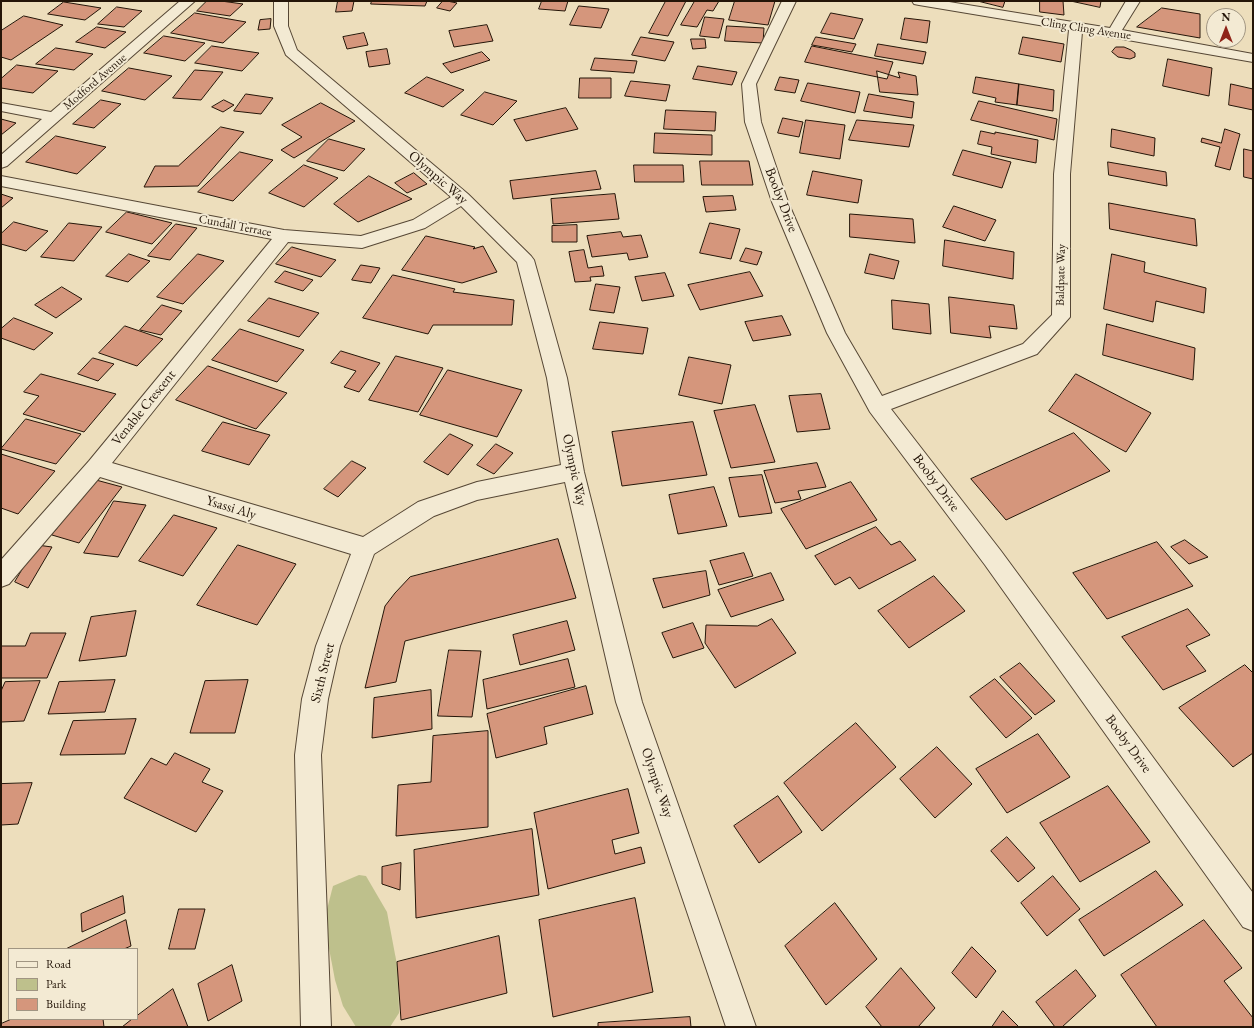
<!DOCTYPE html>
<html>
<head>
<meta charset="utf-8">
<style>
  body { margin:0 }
  #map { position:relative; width:1254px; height:1028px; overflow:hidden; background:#eddebc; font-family:"EB Garamond",serif }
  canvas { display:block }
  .frame { position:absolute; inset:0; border:2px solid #241508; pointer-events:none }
  .legend { position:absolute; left:8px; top:948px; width:130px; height:72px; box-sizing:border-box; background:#f3ead3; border:1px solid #a09582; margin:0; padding:5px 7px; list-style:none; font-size:12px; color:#241508 }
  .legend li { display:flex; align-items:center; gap:8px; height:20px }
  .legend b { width:20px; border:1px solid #a09582 }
  .north { position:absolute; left:1206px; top:8px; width:40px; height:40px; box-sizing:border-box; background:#f3ead3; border:1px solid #a09582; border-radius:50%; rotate:0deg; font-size:11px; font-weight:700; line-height:16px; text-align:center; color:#241508 }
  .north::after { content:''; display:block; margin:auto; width:14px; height:18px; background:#8f2418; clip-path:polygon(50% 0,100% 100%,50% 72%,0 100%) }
</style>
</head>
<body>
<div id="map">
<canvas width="1254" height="1028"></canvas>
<div class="frame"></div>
<ul class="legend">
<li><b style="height:5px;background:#f3ead3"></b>Road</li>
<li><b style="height:11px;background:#bec08c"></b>Park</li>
<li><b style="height:11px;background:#d5967c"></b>Building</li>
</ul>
<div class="north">N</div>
</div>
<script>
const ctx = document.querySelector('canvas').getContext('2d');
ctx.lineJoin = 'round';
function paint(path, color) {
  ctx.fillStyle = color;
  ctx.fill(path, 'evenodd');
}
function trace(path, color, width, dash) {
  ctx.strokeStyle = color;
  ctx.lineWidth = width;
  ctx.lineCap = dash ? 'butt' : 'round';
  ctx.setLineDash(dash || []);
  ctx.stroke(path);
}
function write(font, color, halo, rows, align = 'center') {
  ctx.font = font + ' "EB Garamond",serif';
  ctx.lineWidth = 4;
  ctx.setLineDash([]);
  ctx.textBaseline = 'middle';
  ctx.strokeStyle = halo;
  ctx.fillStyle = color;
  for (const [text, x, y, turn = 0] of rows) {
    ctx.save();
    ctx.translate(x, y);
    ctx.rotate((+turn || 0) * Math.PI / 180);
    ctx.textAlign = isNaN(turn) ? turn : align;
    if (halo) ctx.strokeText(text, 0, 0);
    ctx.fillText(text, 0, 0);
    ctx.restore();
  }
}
const green = new Path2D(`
  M359 875 366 876 387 912 398 970 399 1013 390 1027H356L343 1006 335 980 328 943 325 917 333 886Z`);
const building = new Path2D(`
  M207 1H221L243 4 230 16 197 11Z
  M338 1H354L352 11 336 12Z
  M372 1H427L425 6 371 4Z
  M443 1H447L457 3 450 11 437 8Z
  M542 1H568L565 11 539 9Z
  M666 1H686L668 36 649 33Z
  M695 1H719L713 11 707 10 697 27 681 25Z
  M735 1H775L768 25 729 20Z
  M978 1H1005L1003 7Z
  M1040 1H1063L1064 15 1040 12Z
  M1071 1H1101L1100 7Z
  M64 2 101 8 85 20 48 14Z
  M579 6 609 9 601 28 570 25Z
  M117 7 142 11 124 27 98 24Z
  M1162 8 1200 14V38L1137 27Z
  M195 13 246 22 223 43 171 33Z
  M831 13 863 19 854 39 821 33Z
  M24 16 63 25 11 60 1 57V31Z
  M705 17 724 19 719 38 700 36Z
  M905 18 930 21 927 43 901 39Z
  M271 19 270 29 258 30 260 20Z
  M487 25 493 41 454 47 449 31Z
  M727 26 764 28 763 43 725 41Z
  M97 27 126 32 105 48 76 42Z
  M364 33 368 45 347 49 343 37Z
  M164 36 205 43 185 61 144 53Z
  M641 37 674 42 665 61 632 55Z
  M816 37 856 44 852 52 812 45Z
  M1023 37 1064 44 1061 62 1019 54Z
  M691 39H705L706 48 693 49Z
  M878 44 926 52 923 64 875 56Z
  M212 46 259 53 242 71 195 63Z
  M812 46 893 62 887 79 805 62Z
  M1116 47H1124L1131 50 1135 53V57L1130 59 1118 57 1112 52Z
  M56 48 93 54 74 70 36 64Z
  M387 49 390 64 369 67 366 52Z
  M482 52 490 60 451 73 443 64Z
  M595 58 637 61 634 73 591 70Z
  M1168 59 1212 68 1209 96 1163 86Z
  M17 65 58 71 33 93 1 88V79Z
  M698 66 737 72 732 85 693 79Z
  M129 68 172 76 145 100 102 91Z
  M195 70 223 72 201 100 173 98Z
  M877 71 900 78 898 72 916 76 918 95 880 92Z
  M427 77 464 90 443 107 405 93Z
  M780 77 799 80 795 93 775 90Z
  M976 77 1019 84 1017 105 995 102 996 98 973 93Z
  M580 78H611V98H579Z
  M631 81 670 85 666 101 625 96Z
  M808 83 860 92 855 113 801 101Z
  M1019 84 1054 90 1053 111 1017 105Z
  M1231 84 1253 89V110L1229 105Z
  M485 92 517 101 493 125 461 115Z
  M246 94 273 98 261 114 234 111Z
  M869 94 914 102 912 118 864 111Z
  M101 100 121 104 94 128 73 124Z
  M224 100 234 105 223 112 212 107Z
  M979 101 1057 119 1054 140 971 120Z
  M321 103 355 121 294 158 281 150 302 137 282 125Z
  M566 108 578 129 526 141 514 120Z
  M666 110 716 112 715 131 664 129Z
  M783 118 803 122 799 137 778 133Z
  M1 119 16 123 1 135Z
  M806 120 845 125 840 159 800 153Z
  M857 120 914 125 909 147 849 140Z
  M221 127 244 132 198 186 144 187 155 166H178Z
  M1112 129 1155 138 1154 156 1111 147Z
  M1225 129 1240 134 1230 170 1215 166 1220 147 1201 142 1202 138 1221 143Z
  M981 131 995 134V132L1038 140 1036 163 991 154 992 147 978 144Z
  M655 133 712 135V155L654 153Z
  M56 136 106 147 77 174 26 162Z
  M329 139 365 149 344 171 307 161Z
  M1244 149 1253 151V179L1244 177Z
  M963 150 1011 162 1002 188 953 175Z
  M240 152 273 160 233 201 198 192Z
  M700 161H749L753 185H702Z
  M1108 162 1166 172 1167 186 1109 175Z
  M304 165 338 178 304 207 269 193Z
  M634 165H683L684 182H635Z
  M596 171 601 189 513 199 510 181Z
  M813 171 862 180 858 203 807 195Z
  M414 173 427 184 407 193 395 183Z
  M369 176 412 199 358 222 334 204Z
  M1 194 13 198 1 208Z
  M615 194 619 219 553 224 551 199Z
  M733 196 736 210 706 212 703 197Z
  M1109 203 1195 219 1197 246 1110 229Z
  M954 206 996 220 985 241 943 227Z
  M127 212 172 223 152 244 106 232Z
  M850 214 913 219 915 243 850 237Z
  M14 222 48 231 26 251 1 244V234Z
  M69 223 102 227 74 261 41 257Z
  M710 223 740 229 731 259 700 253Z
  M176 224 197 228 170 260 148 256Z
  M577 225V242H552V226Z
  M621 232 623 237 641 235 648 257 629 260 627 253 592 257 587 236Z
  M426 236 475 247 473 249 483 246 497 272 462 283 402 270Z
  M945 240 1014 252 1013 279 943 266Z
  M292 247 336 260 321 277 276 264Z
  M746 248 762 252 757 265 740 261Z
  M584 250 588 268 602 266 604 276 590 277 591 281 575 282 569 252Z
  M129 254 150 261 128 282 106 276Z
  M198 254 224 261 183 304 157 297Z
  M870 254 899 261 894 279 865 273Z
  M1112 254 1145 262 1144 272 1206 288 1204 313 1156 301 1153 322 1104 309Z
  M361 265 380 268 371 283 352 280Z
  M285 271 313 280 303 291 275 282Z
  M750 272 763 296 700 310 688 285Z
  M665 273 674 296 642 301 635 277Z
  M393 275 455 289 453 292 514 300 512 325H433L428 334 363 318Z
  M596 284 620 287 614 313 590 310Z
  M62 287 82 299 56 318 35 305Z
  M949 297 1014 305 1017 329 989 326 991 338 951 333Z
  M269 298 319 313 299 337 248 321Z
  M892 300 929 304 931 334 893 329Z
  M162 305 182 311 161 335 140 330Z
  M782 316 791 335 753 341 745 322Z
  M14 318 53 333 34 350 1 338V329Z
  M600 322 648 328 643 354 593 349Z
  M1107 324 1195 348 1193 380 1103 355Z
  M125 326 163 339 137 366 99 353Z
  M240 329 304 350 277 382 212 360Z
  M341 351 380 363 359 392 344 387 356 371 331 363Z
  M396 356 443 368 418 412 369 400Z
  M689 357 731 365 722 404 679 395Z
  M93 358 114 364 98 381 78 374Z
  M208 366 287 393 256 429 176 400Z
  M448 370 522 390 497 437 420 415Z
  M41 374 116 394 84 432 23 414 39 396 24 392Z
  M1076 374 1151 413 1126 452 1049 411Z
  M821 394 830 429 797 432 789 396Z
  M755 405 775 462 731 468 714 411Z
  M26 419 81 434 56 464 1 449Z
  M223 422 270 435 249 465 202 451Z
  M693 422 707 475 622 486 612 432Z
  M1074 433 1110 471 1006 520 971 479Z
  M450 434 473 445 448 475 424 462Z
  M496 444 513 453 494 474 477 465Z
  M1 454 55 471 18 514 1 508Z
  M352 461 366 468 338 497 324 489Z
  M817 463 826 487 798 491 801 499 775 503 764 471Z
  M762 475 772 513 739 517 729 478Z
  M96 480 122 487 79 543 52 535Z
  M851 482 877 520 806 549 781 509Z
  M714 487 727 526 678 534 669 495Z
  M114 501 146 505 118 557 84 553Z
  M174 515 217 528 183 576 139 561Z
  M876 527 891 545 900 541 916 560 859 589 850 577 835 585 815 556Z
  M558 539 576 598 405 641 396 682 365 688 385 606 395 593 410 577Z
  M1185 540 1208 557 1189 564 1171 547Z
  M1157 542 1193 586 1107 619 1073 573Z
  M37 545 52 547 28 588 15 582Z
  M238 545 296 564 257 625 197 605Z
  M744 553 753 576 719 585 710 561Z
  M706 571 710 595 663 608 653 579Z
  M771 573 784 600 731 617 718 590Z
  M934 576 965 611 909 648 878 611Z
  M1188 609 1210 635 1186 646 1206 671 1163 690 1122 637Z
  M136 611 126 656 79 661 91 617Z
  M772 619 796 653 735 688 705 643 706 625 757 626Z
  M567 621 575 650 520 665 513 635Z
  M693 623 704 648 673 658 662 633Z
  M31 633H66L47 678H1V646H25Z
  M449 650 481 651 472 717 438 716Z
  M568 659 575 687 487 709 483 680Z
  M1020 663 1055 701 1035 715 1000 677Z
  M1245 665 1253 673V753L1233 767 1179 708Z
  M995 679 1032 718 1006 738 970 697Z
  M115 680 105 712 48 714 59 682Z
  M248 680 235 733H190L205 681Z
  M40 681 24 721 1 722V691L5 682Z
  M586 686 593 714 544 727 547 744 496 758 487 714Z
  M431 690 432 729 372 738 374 698Z
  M136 719 125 754 60 755 73 721Z
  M856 723 896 767 822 831 784 783Z
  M488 731V827L396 836 398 785 431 782 433 736Z
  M1038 734 1070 777 1007 813 976 769Z
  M937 747 972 784 935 818 900 779Z
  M175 753 210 769 202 782 223 791 196 832 124 798 151 758 166 765Z
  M32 783 18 824 1 825V784Z
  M1108 786 1150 842 1080 882 1040 823Z
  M628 789 639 833 612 840 615 854 641 847 645 863 548 889 534 813Z
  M778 796 802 832 759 863 734 826Z
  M532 829 539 895 416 918 414 850Z
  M1007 837 1035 868 1018 882 991 851Z
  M401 863 400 890 382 884V867Z
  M1156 871 1183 905 1104 956 1079 920Z
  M1053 876 1080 909 1047 936 1021 903Z
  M123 896 125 913 82 932 81 914Z
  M635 898 653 992 553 1017 539 920Z
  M835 903 877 959 826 1005 785 946Z
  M179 909H205L195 949H169Z
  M126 920 131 946 124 949H66Z
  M1204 920 1242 968 1224 981 1253 1018V1027H1157L1121 975Z
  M499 936 507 993 401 1020 397 962Z
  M972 947 996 971 976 998 952 973Z
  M232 965 242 1001 208 1021 198 984Z
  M901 968 935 1008 918 1027H882L866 1007Z
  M1076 970 1096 996 1062 1027H1055L1036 1002Z
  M173 989 188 1027H122L132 1019H137V1016Z
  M1003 1011 1019 1027H992Z
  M690 1017 691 1027H598V1023Z
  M12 1019H103L104 1027H1V1024Z`);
const minor = new Path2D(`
  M180 1H195L7 166 1 168V155L42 119 1 111V103L51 112Z
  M274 1H288V26L297 50 468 194 531 256 534 260 567 378 584 472 642 702 756 1027H726L616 702 565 482 477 500 434 516 374 554 340 646 328 699 321 755 331 1027H301L295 755 302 699 316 646 351 554 100 477 9 584 1 587V560L89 461 272 239 1 186V176L284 230 361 236 413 220 451 197 286 55 274 26ZM461 206 517 262 547 378 561 465 477 482 418 502 363 537 112 463 288 242 362 248 425 228Z
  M782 1H796L756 84 761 122 788 202 845 333 882 396 1023 344 1052 315 1054 174 1069 30 919 5 914 4 912 1H943L1110 28 1126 1H1140L1122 30 1253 54V62L1082 32 1070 174V317L1037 354 891 409 1001 551 1253 893V931L1243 927 985 565 870 412 827 333 772 202 745 122 742 84Z`);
const farStreetnames = [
  ["Cling Cling Avenue",1086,29,9],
  ["Modford Avenue",95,82,-41],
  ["Cundall Terrace",235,226,11],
  ["Baldpate Way",1061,275,-89]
];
const streetNames = [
  ["Olympic Way",438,178,41],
  ["Booby Drive",781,200,69],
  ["Venable Crescent",144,408,-51],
  ["Olympic Way",574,470,78],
  ["Booby Drive",936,483,53],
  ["Ysassi Aly",231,508,17],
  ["Sixth Street",323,673,-76],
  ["Booby Drive",1128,744,54],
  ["Olympic Way",657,783,71]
];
paint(green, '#bec08c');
paint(building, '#d5967c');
trace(building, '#241508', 1);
trace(minor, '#564735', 2);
paint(minor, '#f3ead3');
write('12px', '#241508', '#f3ead3', farStreetnames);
write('14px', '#241508', '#f3ead3', streetNames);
</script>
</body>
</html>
